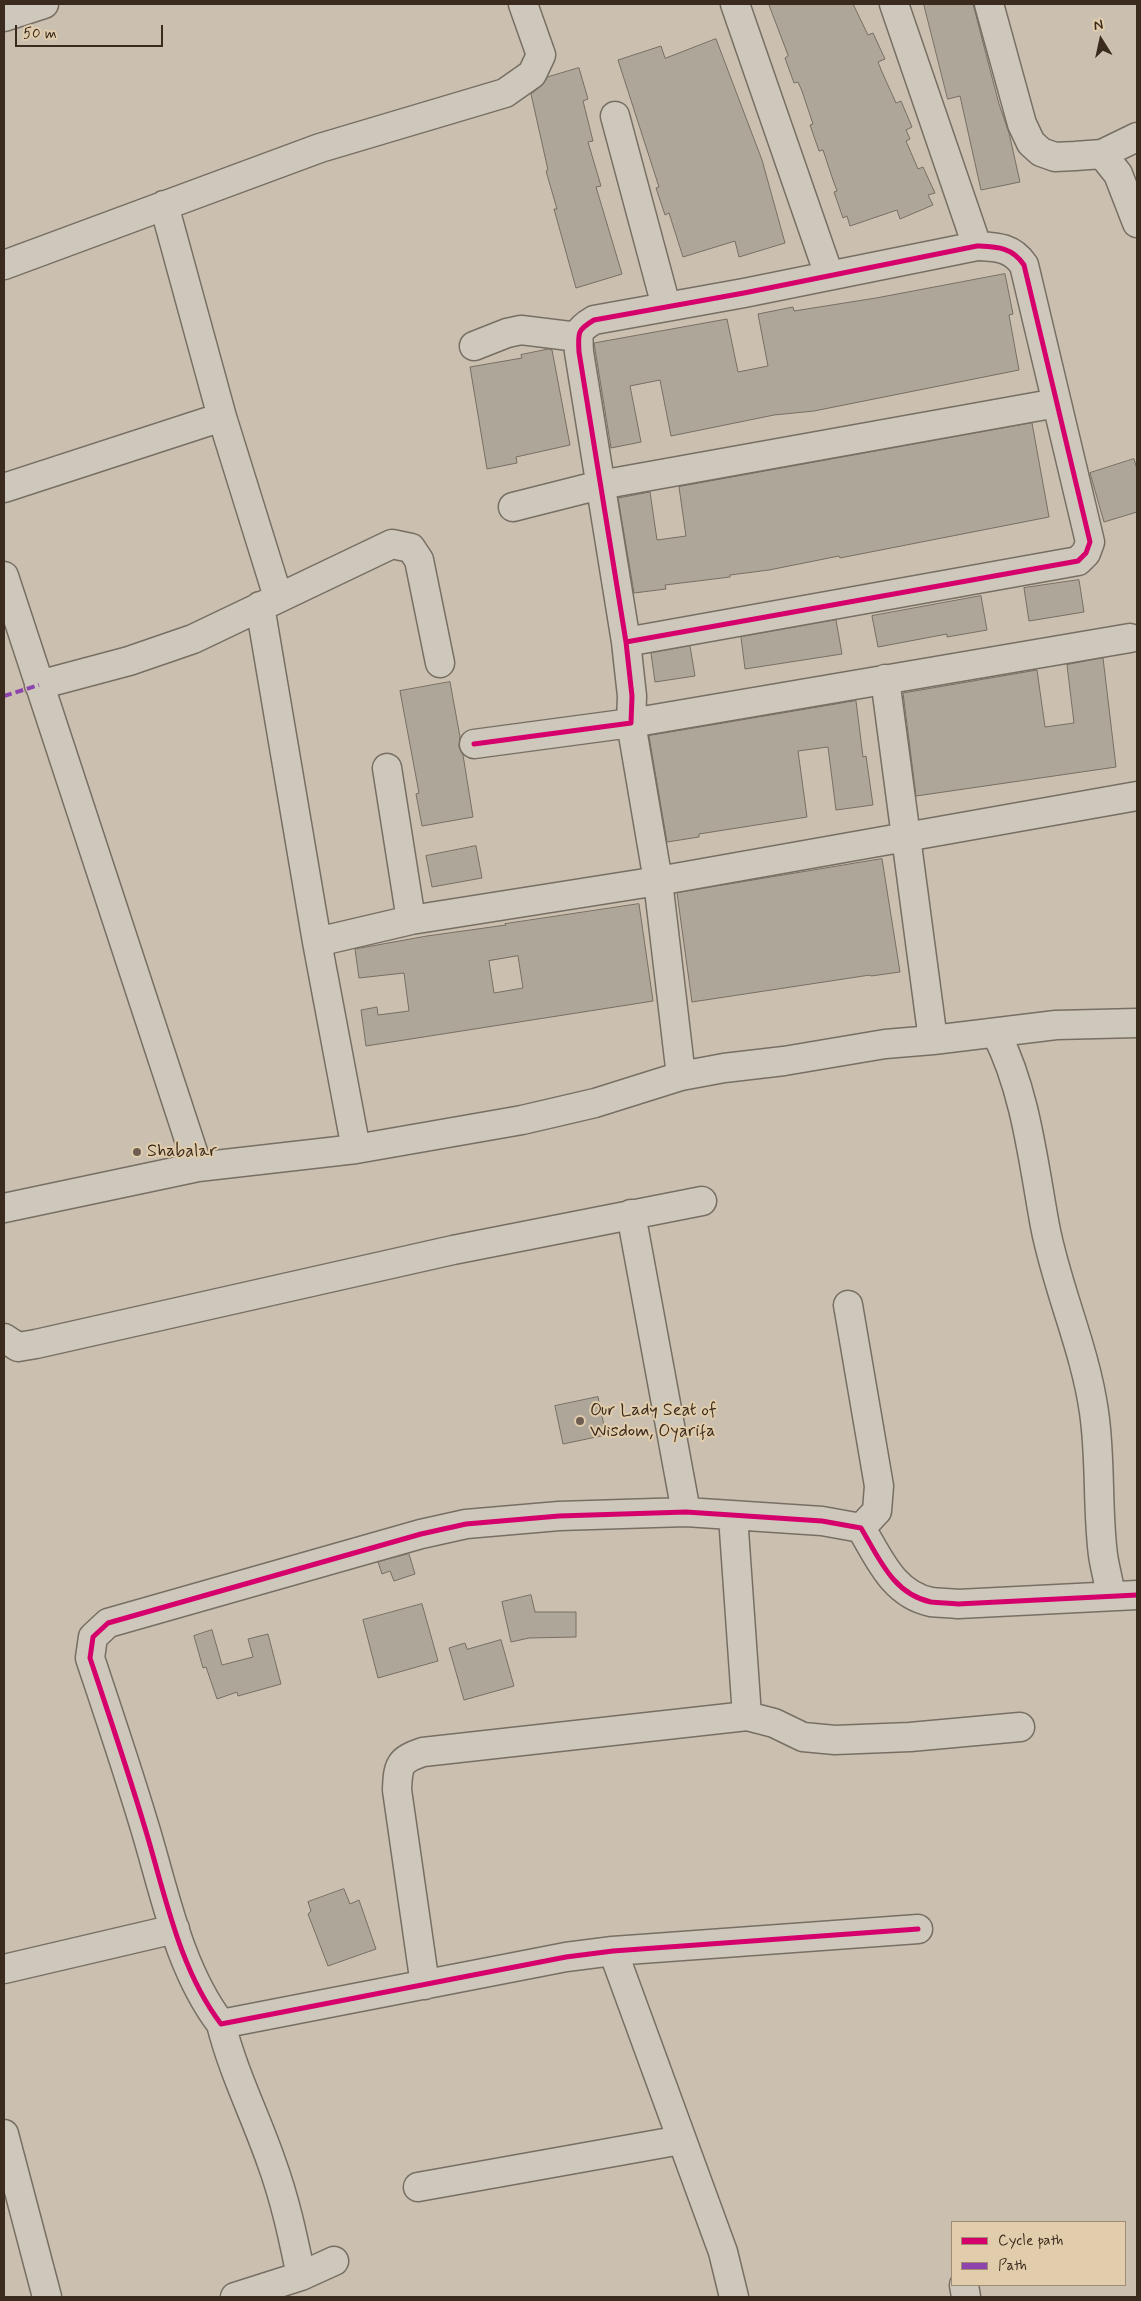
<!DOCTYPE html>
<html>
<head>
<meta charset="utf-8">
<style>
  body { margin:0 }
  #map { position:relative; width:1141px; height:2301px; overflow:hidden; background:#cbc0af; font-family:Mynerve,sans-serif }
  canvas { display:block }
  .frame { position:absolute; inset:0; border:5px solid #3b2a1e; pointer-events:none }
  .legend { position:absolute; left:951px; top:2221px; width:175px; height:65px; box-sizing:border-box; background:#e1cdab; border:1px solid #9f8c73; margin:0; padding:6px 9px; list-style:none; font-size:15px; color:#3b2a1e }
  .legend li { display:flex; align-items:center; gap:10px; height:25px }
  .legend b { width:25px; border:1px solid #9f8c73 }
  .north { position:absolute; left:1076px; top:15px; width:50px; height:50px; -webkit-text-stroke:4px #e1cdab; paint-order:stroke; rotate:350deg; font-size:14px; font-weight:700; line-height:20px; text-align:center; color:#3b2a1e }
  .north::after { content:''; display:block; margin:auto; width:18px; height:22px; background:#3b2a1e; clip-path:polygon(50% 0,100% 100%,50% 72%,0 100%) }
  .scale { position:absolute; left:15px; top:25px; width:148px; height:22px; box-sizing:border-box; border:2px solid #3b2a1e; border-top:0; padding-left:6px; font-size:15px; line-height:18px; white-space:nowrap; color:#3b2a1e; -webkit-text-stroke:4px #e1cdab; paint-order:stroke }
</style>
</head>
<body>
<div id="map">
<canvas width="1141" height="2301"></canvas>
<div class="frame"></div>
<ul class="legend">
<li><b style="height:6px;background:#d6006c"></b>Cycle path</li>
<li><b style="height:6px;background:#8e44ad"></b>Path</li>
</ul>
<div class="north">N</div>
<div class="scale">50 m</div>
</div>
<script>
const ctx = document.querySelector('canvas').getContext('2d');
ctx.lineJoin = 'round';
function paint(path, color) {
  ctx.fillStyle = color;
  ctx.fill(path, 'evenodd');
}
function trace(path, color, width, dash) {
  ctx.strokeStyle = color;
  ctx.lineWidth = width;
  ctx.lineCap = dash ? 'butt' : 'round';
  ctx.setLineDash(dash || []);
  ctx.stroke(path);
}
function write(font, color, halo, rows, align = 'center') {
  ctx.font = font + ' Mynerve,sans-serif';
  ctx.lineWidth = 4;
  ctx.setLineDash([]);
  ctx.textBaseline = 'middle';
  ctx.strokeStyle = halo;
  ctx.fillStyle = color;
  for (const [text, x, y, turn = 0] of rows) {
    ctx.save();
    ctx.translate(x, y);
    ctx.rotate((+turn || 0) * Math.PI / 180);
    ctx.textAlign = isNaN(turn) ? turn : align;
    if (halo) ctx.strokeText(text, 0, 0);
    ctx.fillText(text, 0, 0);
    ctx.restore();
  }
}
const building = new Path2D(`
  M769 4H853L868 35 873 33 885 59 878 62 882 72 896 103 901 101 912 127 906 130 910 139 906 141 918 169 923 167 935 193 928 195 933 205 900 219 897 210 850 226 847 216 843 218 834 192 837 191 833 180 823 150 819 151 810 125 813 124 802 91 798 82 794 83 785 58 788 56Z
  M924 4H973L999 104 1009 133 1020 182 981 190 960 96 948 99Z
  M716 39 762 160 785 243 739 257 735 241 683 257 669 213 665 215 656 188 659 187 618 60 661 46 665 58Z
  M579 68 588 99 583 101 593 141 588 142 601 186 596 187 622 274 576 288 554 209H557L546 171 548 170 531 94 541 86 548 77Z
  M1005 274 1013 314 1009 315 1019 370 814 411 774 415 671 436 660 380 630 386 641 442 611 448 594 343 727 319 738 372 768 366 758 314 793 307 794 311 876 298Z
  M549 349 552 350 570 445 516 457 517 463 487 469 470 367 522 358 521 355Z
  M1032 423 1049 517 840 558 839 556 769 570 730 575V577L665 585 666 589 634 593 618 498 650 492 657 540 686 536 679 487Z
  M1134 459 1137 469V512L1104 522 1090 473Z
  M1079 580 1084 612 1029 621 1024 588Z
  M981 596 987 630 947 637V634L878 647 872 616Z
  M836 620 842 654 745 669 741 637Z
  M690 646 695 676 655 682 651 653Z
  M1103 658 1116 767 916 796 903 693 1037 670 1045 727 1074 723 1067 665Z
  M450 682 460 737 459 747 463 755 473 817 422 826 416 794 419 793 400 691Z
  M856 701 863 757 866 756 873 805 836 810 828 747 798 751 807 817 699 834V837L667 842 649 736Z
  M476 846 482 878 432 887 426 856Z
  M882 859 900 972 871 976 870 975 692 1002 677 893Z
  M639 904 653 1001 366 1046 361 1010 377 1007 378 1015 409 1011 404 973 359 978 355 949 427 936 506 925 505 924ZM518 956 523 988 494 993 489 961Z
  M598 1397 606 1435 563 1444 555 1406Z
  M409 1554 415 1574 394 1581 390 1571 382 1574 378 1562Z
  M531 1595 535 1612H576V1637L529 1638 511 1642 502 1602Z
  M422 1604 438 1661 378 1678 363 1620Z
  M212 1630 222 1665 253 1657 248 1639 268 1634 281 1684 238 1696 237 1692 217 1699 206 1667 203 1668 194 1636Z
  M501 1640 514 1686 464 1700 449 1648 465 1643 467 1649Z
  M344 1889 350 1904 359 1900 376 1949 328 1966 308 1914 311 1911 308 1902Z`);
const minor = new Path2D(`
  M735 4 829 275
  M894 4 977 246
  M989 4 1022 124 1031 143 1041 152 1055 157 1075 156 1102 154 1137 137
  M4 17 44 4
  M615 116 666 306
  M1102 154 1118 174 1137 223
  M164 205 222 417 278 597
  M4 265 320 148 505 93 532 74 541 55 523 4
  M474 346 507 333 521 330 578 337
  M4 488 222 417
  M513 507 600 485 1057 403
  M4 576 198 1167
  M260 606 317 942 356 1149
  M885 679 933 1040
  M39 685 129 661 193 639 392 544 411 548 419 560 440 663
  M474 744 631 723 632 696 626 642 579 352C578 333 577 330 594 320L744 293 977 246C997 247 1012 247 1024 265L1090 542 1086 553 1078 561 626 642
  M387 768 411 920
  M317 942 411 920 658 881 1137 796
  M996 1033C1026 1092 1033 1161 1045 1226 1057 1289 1085 1348 1094 1412 1101 1459 1097 1508 1103 1555 1105 1569 1109 1582 1111 1596
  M681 1076 658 881 631 723 1130 638
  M4 1208 198 1167 356 1149 522 1120 595 1103 681 1076 724 1068 784 1061 885 1044 933 1040 1056 1025 1137 1023
  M631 1214 686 1512
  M848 1305 879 1486 877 1511 861 1528
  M4 1338 18 1347 36 1344 453 1250 702 1201
  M733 1516 747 1716
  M918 1929 613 1951 566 1957 221 2024C179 1969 165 1894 145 1828 128 1771 109 1715 90 1658L93 1637 108 1623 421 1534 466 1524 559 1516 686 1512 822 1521 861 1528C879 1558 893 1594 931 1602 940 1603 949 1603 958 1604L1137 1595
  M613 1951 723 2252 734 2297
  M4 1969 175 1929
  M425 1985 397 1790C398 1765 399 1760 423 1752L747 1716 774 1723 803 1737 835 1740 910 1737 1020 1727
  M221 2024C233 2072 255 2115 271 2161 285 2199 293 2237 301 2276
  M4 2134 47 2297
  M418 2187 681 2140
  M964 2285 966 2297
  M235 2297 301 2276 334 2261`);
const quiet = new Path2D(`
  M4 696 39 685`);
const cycleway = new Path2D(`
  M474 744 631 723 632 696 626 642 579 352C578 333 577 330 594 320L744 293 977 246C997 247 1012 247 1024 265L1090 542 1086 553 1078 561 626 642
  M918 1929 613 1951 566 1957 221 2024C179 1969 165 1894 145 1828 128 1771 109 1715 90 1658L93 1637 108 1623 421 1534 466 1524 559 1516 686 1512 822 1521 861 1528C879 1558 893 1594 931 1602 940 1603 949 1603 958 1604L1137 1595`);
const markers = [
  [137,1152,5,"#6d5e51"],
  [580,1421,5,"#6d5e51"]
];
const poiNames = [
  ["Shabalar",147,1152],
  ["Our Lady Seat of",590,1411],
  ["Wisdom, Oyarifa",590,1432]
];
paint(building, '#afa69a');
trace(building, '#776f64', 1);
trace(minor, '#776f64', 31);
trace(minor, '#cec7bb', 28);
trace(quiet, '#8e44ad', 4, [8, 4]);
trace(cycleway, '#d6006c', 5);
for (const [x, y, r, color] of markers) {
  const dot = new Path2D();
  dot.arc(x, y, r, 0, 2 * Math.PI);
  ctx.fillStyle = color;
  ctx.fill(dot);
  trace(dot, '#e1cdab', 2);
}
write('18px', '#3b2a1e', '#e1cdab', poiNames, 'left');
</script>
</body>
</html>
